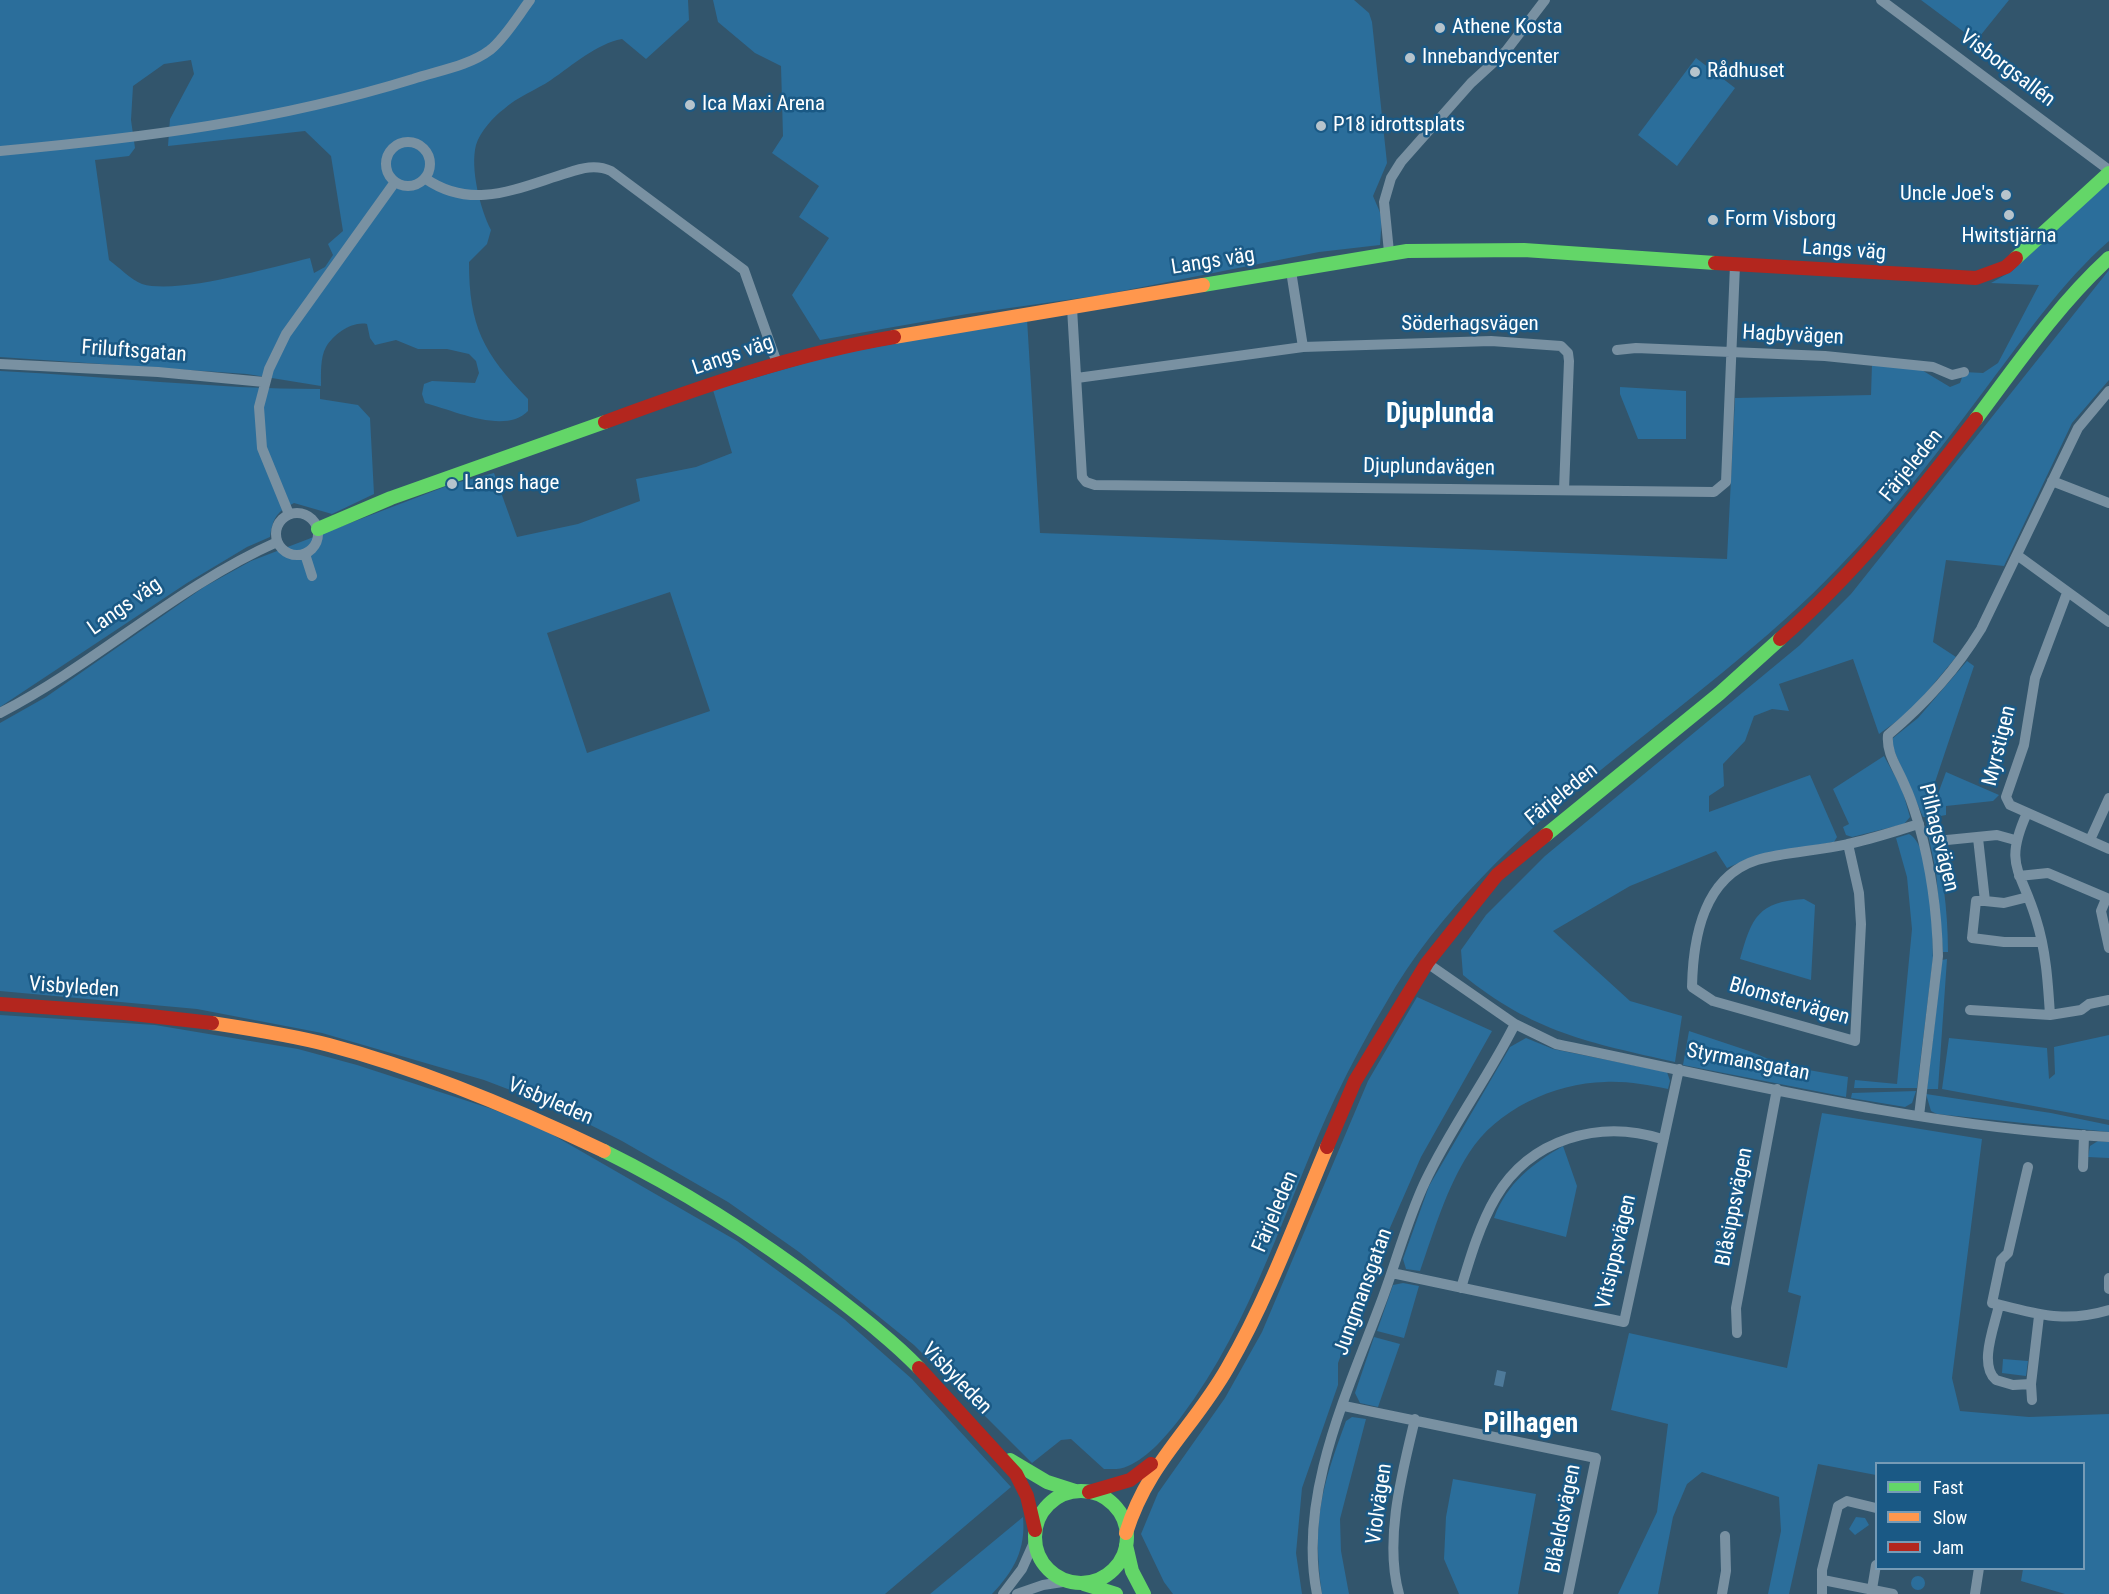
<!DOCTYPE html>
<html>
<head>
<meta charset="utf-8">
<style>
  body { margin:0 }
  #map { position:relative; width:2109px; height:1594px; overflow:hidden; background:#32556c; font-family:"Roboto Condensed",sans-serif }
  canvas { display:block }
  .legend { position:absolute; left:1875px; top:1462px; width:210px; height:108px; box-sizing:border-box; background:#1a5985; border:2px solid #769bb6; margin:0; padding:8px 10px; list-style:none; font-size:18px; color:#fff }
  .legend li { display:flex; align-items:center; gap:12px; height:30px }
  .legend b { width:30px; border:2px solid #769bb6 }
</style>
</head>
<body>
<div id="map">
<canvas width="2109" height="1594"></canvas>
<ul class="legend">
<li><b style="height:8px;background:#63d668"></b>Fast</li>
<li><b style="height:8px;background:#ff974d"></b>Slow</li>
<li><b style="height:8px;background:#b3261e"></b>Jam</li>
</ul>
</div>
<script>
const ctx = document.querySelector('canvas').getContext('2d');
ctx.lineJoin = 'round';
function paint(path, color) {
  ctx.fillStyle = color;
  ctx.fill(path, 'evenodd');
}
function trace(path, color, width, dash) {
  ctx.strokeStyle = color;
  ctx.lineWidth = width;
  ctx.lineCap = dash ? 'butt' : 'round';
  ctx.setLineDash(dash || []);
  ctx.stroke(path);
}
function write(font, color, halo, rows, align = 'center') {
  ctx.font = font + ' "Roboto Condensed",sans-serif';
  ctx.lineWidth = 5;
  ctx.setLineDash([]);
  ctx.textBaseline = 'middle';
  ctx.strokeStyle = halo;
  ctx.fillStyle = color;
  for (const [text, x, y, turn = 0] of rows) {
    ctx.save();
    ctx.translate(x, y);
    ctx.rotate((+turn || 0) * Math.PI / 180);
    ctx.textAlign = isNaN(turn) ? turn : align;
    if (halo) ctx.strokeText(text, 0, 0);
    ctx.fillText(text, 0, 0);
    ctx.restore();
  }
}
const green = new Path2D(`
  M0 0H688L689 20 646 59 622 39C596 44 573 65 551 80 536 90 517 97 504 109 493 117 480 132 476 145 470 168 480 209 491 230L487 244 469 262C469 326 483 353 528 399V411C505 435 453 410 425 403L422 394 424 384 432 381 475 383 479 373 476 361 469 354 447 349H418L396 340 375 345 370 338 367 324C352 321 334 334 326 347 320 358 321 374 321 386L247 374 0 357ZM191 60 194 74 170 119 168 146 305 131 331 156 343 231 328 244 333 255 325 267 314 273 310 258C272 267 178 295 142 284 131 280 119 267 109 260L95 160 129 156 135 148 131 120 133 86 164 64Z
  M713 0H1354L1369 13 1372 22 1387 163 1373 196 1382 217 1380 245 1319 252 1102 295 967 314 820 340 792 295 829 238 799 217 819 186 772 153 783 136 781 66 755 53 718 22Z
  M1921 0H2009L1976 41Z
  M1696 58 1735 88 1677 166 1638 135Z
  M2109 181V241C2062 282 2027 334 1989 384 1942 447 1895 509 1840 566 1695 718 1493 817 1386 1003 1368 1033 1351 1065 1336 1096 1285 1204 1254 1321 1181 1417 1167 1435 1149 1457 1128 1466 1121 1470 1112 1469 1104 1469L1071 1439 1061 1440 1032 1463 914 1345 799 1252 728 1202 622 1141 555 1107 484 1080 322 1033 197 1009 0 991V723L46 697 204 587 251 561 452 484 494 473 517 537 578 524 640 501 636 479 696 467 732 453 713 390 833 355 1027 319 1040 533 1727 559 1735 398 1871 395 1872 364 1920 369 1950 387 1960 383 1964 372 1983 373 1998 363 2039 285 1991 283 2012 271ZM670 592 710 711 587 753 547 633Z
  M2109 270V380L2072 423 2004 566 1946 560 1933 642 1956 657 1911 711 1879 734 1853 659 1779 684 1789 711 1772 709 1754 716 1745 741 1723 764 1724 786 1709 796V812L1810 775 1837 837 1834 842 1755 856 1727 868 1716 851 1630 886 1553 931 1630 1001 1682 1016 1675 1062C1591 1043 1532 1032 1463 975L1461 950 1486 915 1545 856 1800 645 1851 594Z
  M0 371C107 376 213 389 320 389V399L358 405 370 418 374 494 332 514 294 503C276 512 273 518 270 537L247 547 187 583 0 707Z
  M1620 387 1686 391V439H1638L1620 394Z
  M1967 661 1974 666 1929 800 1928 817H1923L1892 746 1893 738 1918 718Z
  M1884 756 1902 789 1910 817 1904 824 1852 837 1846 835 1843 827 1849 824 1833 789Z
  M1946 772 1999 795 1993 801 1946 806V815L1935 817V802Z
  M1932 826C1942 868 1948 908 1948 952H1943L1936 872 1927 829Z
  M1909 834C1932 845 1933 932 1933 958L1917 1088H1854L1855 1080 1897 1084 1912 929 1907 877 1896 838Z
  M1804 899 1815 905 1811 980 1740 959C1752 917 1758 902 1804 899Z
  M1947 959 1938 1089H1927L1942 960Z
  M1417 997 1492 1031 1421 1157 1382 1246 1377 1277 1360 1319 1350 1331 1338 1363V1385L1302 1488 1296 1553 1302 1594H1173L1164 1582 1141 1534 1158 1493 1225 1398 1262 1332 1368 1081Z
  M0 1015 155 1025 298 1049 357 1065 492 1109 546 1131 737 1241 844 1319 912 1379 1011 1487 885 1594H0Z
  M1689 1031 1749 1051 1786 1066 1848 1077 1846 1097 1683 1065Z
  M2109 1035V1120L1942 1089 1949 1038 2047 1048 2049 1079 2055 1074 2054 1047Z
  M1526 1038 1553 1049 1667 1072 1670 1081 1668 1089C1647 1085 1627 1081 1605 1082 1554 1083 1496 1110 1469 1153 1446 1189 1434 1231 1420 1271L1406 1269 1403 1259 1429 1186 1510 1047Z
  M1916 1091 1912 1103 1905 1107 1851 1098 1852 1093Z
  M1926 1094 2051 1113 2109 1125V1132L1937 1114 1931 1111Z
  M1822 1113 1982 1139 1952 1378 1960 1411 2029 1417 2109 1414V1594H2065L2021 1581 2023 1569 2084 1568V1464H1876V1475L1818 1464 1789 1594H1768L1781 1531 1779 1497 1702 1472 1687 1484 1673 1517 1658 1594H1618L1657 1512 1668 1424 1611 1410 1629 1333 1787 1368 1801 1296 1788 1292Z
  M2098 1141 2109 1142V1158L2088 1157 2090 1146Z
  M1563 1146 1577 1186 1566 1237 1494 1218C1507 1183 1532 1164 1563 1146Z
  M1403 1283 1419 1286 1404 1338 1377 1331 1393 1285Z
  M1374 1337 1400 1344 1378 1407 1360 1403 1355 1393Z
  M2003 1359 2028 1361 2026 1376 2002 1373Z
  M1352 1417 1366 1419 1340 1519 1341 1551 1349 1594H1322C1312 1522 1321 1488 1346 1421Z
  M1453 1479 1536 1494 1518 1594H1459L1444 1559 1446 1517Z
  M1023 1517C1026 1549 1014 1571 992 1594H930Z
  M1856 1517 1865 1518 1869 1525 1855 1535 1849 1529Z
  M1911 1583a7 7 0 1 1 14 0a7 7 0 1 1-14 0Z`);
const water = new Path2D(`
  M1497 1370 1506 1372 1503 1387 1494 1385Z`);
const street = new Path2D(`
  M1881 0 2109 170
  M386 164a22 22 0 1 1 44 0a22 22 0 1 1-44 0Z
  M0 151C141 138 277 121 413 79 437 71 469 66 490 50 505 38 518 16 530 0
  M426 179C473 211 517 188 567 173 582 168 596 164 611 171L744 270 777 363
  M1389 252 1384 202 1391 178 1401 162 1471 83 1506 51 1545 0
  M1291 271 1303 347
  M1072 308 1082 477 1086 482 1095 485 1714 492 1726 482 1735 265
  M1617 350 1636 348 1825 356 1933 367 1952 375 1964 372
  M0 364 158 372 264 382
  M1077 378 1303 347 1491 341 1561 346 1568 353 1569 361 1564 490
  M2052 481 2109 503
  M276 534a21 21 0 1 1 42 0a21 21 0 1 1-42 0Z
  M289 514 262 448 259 407 269 369 286 334 395 182
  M305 554 312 576
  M2017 555 2109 622
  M2067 593 2035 678 2024 745 2006 797 2010 805 2109 849
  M0 713C97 663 176 587 277 542
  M2027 813C2003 866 2021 869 2036 919 2046 950 2048 983 2050 1015
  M1978 838 1985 901 2004 903 2028 897
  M2090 840 2109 798
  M1937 841 1997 835 2015 840
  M1848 844 1859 893 1861 924 1855 1041 1713 1001 1692 987C1693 938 1703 877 1757 860 1785 852 1818 851 1848 844 1872 839 1895 831 1919 824
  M2019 876 2048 873 2109 899
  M2106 899 2101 911 2109 948
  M1985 901H1976L1972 938 2004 942H2042
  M1427 963 1515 1024 1556 1044C1739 1082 1922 1127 2109 1137
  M1970 1010 2050 1015 2081 1010 2089 1004 2109 1000
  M1919 1116 1938 956C1937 912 1931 868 1919 825 1915 812 1911 798 1905 786 1898 768 1886 754 1888 735 1925 704 1956 670 1981 629L2078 428 2109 391
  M2028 1167 2008 1253 2001 1260 1992 1303C2036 1313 2062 1324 2109 1310
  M2083 1167 2084 1135
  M1392 1273 1624 1322 1679 1069
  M2109 1278V1289
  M1461 1288C1470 1258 1480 1224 1496 1197 1530 1139 1599 1119 1662 1139
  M1999 1305C1995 1325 1978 1365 1996 1380L2013 1385 2031 1384 2039 1316
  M1737 1333 1736 1308 1777 1089
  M2031 1384 2032 1400
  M1344 1406 1596 1458 1568 1594
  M1823 1580 1893 1594
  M1872 1589 1876 1565
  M1003 1594 1022 1569 1035 1540
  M1017 1594 1043 1585 1069 1581
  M1317 1594C1297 1495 1349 1389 1383 1297 1397 1259 1408 1218 1425 1182 1451 1127 1488 1078 1515 1024
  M1399 1594C1384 1540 1402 1473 1415 1419
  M1722 1594 1726 1571 1725 1536
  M1822 1594V1570L1838 1506 1847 1501 1876 1508
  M1975 1594 1979 1568`);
const fast = new Path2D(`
  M2016 258 2109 173
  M1203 285 1407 251 1524 250 1715 263
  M1976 419C2018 363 2058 305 2109 258
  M318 529 391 498 605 422
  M1546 835 1719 694 1780 639
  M604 1151C683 1190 758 1238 828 1291 859 1315 892 1340 919 1368
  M1010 1460 1047 1482 1075 1491
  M1035 1537a46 46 0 1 1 92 0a46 46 0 1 1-92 0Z
  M1126 1545 1132 1571 1144 1594
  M1084 1584 1116 1594`);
const slow = new Path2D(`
  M894 337 1203 285
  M212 1023C251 1029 291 1035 329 1045 424 1070 516 1109 604 1151
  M1126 1533C1148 1462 1193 1429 1228 1367 1268 1298 1296 1221 1327 1147`);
const jam = new Path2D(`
  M1715 263 1976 278 2006 267 2016 258
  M605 422C700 387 794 354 894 337
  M1780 639C1854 574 1916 497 1976 419
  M0 1004 124 1013 212 1023
  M1327 1147 1355 1081 1427 963 1497 875 1546 835
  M919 1368 1016 1474 1027 1496 1035 1530
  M1089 1492 1130 1480 1151 1464`);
const markers = [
  [1440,28,6,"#b7c4cc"],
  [1410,58,6,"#b7c4cc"],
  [1695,72,6,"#b7c4cc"],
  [690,105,6,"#b7c4cc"],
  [1321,126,6,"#b7c4cc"],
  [2006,195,6,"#b7c4cc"],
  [2009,215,6,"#b7c4cc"],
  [1713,220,6,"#b7c4cc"],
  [452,484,6,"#b7c4cc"]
];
const poiNames = [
  ["Athene Kosta",1452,28],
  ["Innebandycenter",1422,58],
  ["Rådhuset",1707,72],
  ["Ica Maxi Arena",702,105],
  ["P18 idrottsplats",1333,126],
  ["Uncle Joe's",1994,195,"right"],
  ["Form Visborg",1725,220],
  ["Hwitstjärna",2009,237,"center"],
  ["Langs hage",464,484]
];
const streetNames = [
  ["Visborgsallén",2007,69,37],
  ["Langs väg",1844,251,4],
  ["Langs väg",1213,262,-9],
  ["Söderhagsvägen",1470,325],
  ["Hagbyvägen",1793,336,3],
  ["Friluftsgatan",134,352,4],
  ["Langs väg",733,356,-19],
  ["Färjeleden",1912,466,-51],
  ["Djuplundavägen",1429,468,1],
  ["Langs väg",125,607,-35],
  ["Myrstigen",2000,746,-76],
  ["Färjeleden",1562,795,-39],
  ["Pilhagsvägen",1938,838,76],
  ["Visbyleden",74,988,4],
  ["Blomstervägen",1789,1002,16],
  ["Styrmansgatan",1748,1063,11],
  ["Visbyleden",550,1102,23],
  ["Blåsippsvägen",1735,1207,-79],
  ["Färjeleden",1276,1212,-67],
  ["Vitsippsvägen",1617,1252,-77],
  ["Jungmansgatan",1364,1292,-70],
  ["Visbyleden",956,1379,46],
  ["Violvägen",1380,1504,-82],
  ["Blåeldsvägen",1564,1519,-79]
];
const districtNames = [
  ["Djuplunda",1440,415],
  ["Pilhagen",1531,1425]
];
paint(green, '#2b6e9b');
paint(water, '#4e7a9a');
trace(street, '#7991a2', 10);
trace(fast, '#63d668', 14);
trace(slow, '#ff974d', 14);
trace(jam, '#b3261e', 14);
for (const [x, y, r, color] of markers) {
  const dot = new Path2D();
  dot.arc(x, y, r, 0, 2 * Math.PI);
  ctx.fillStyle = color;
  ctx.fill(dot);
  trace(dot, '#1a5985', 2);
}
write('21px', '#fff', '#1a5985', poiNames, 'left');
write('21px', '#fff', '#1a5985', streetNames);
write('bold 27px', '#fff', '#1a5985', districtNames);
</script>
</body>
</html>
